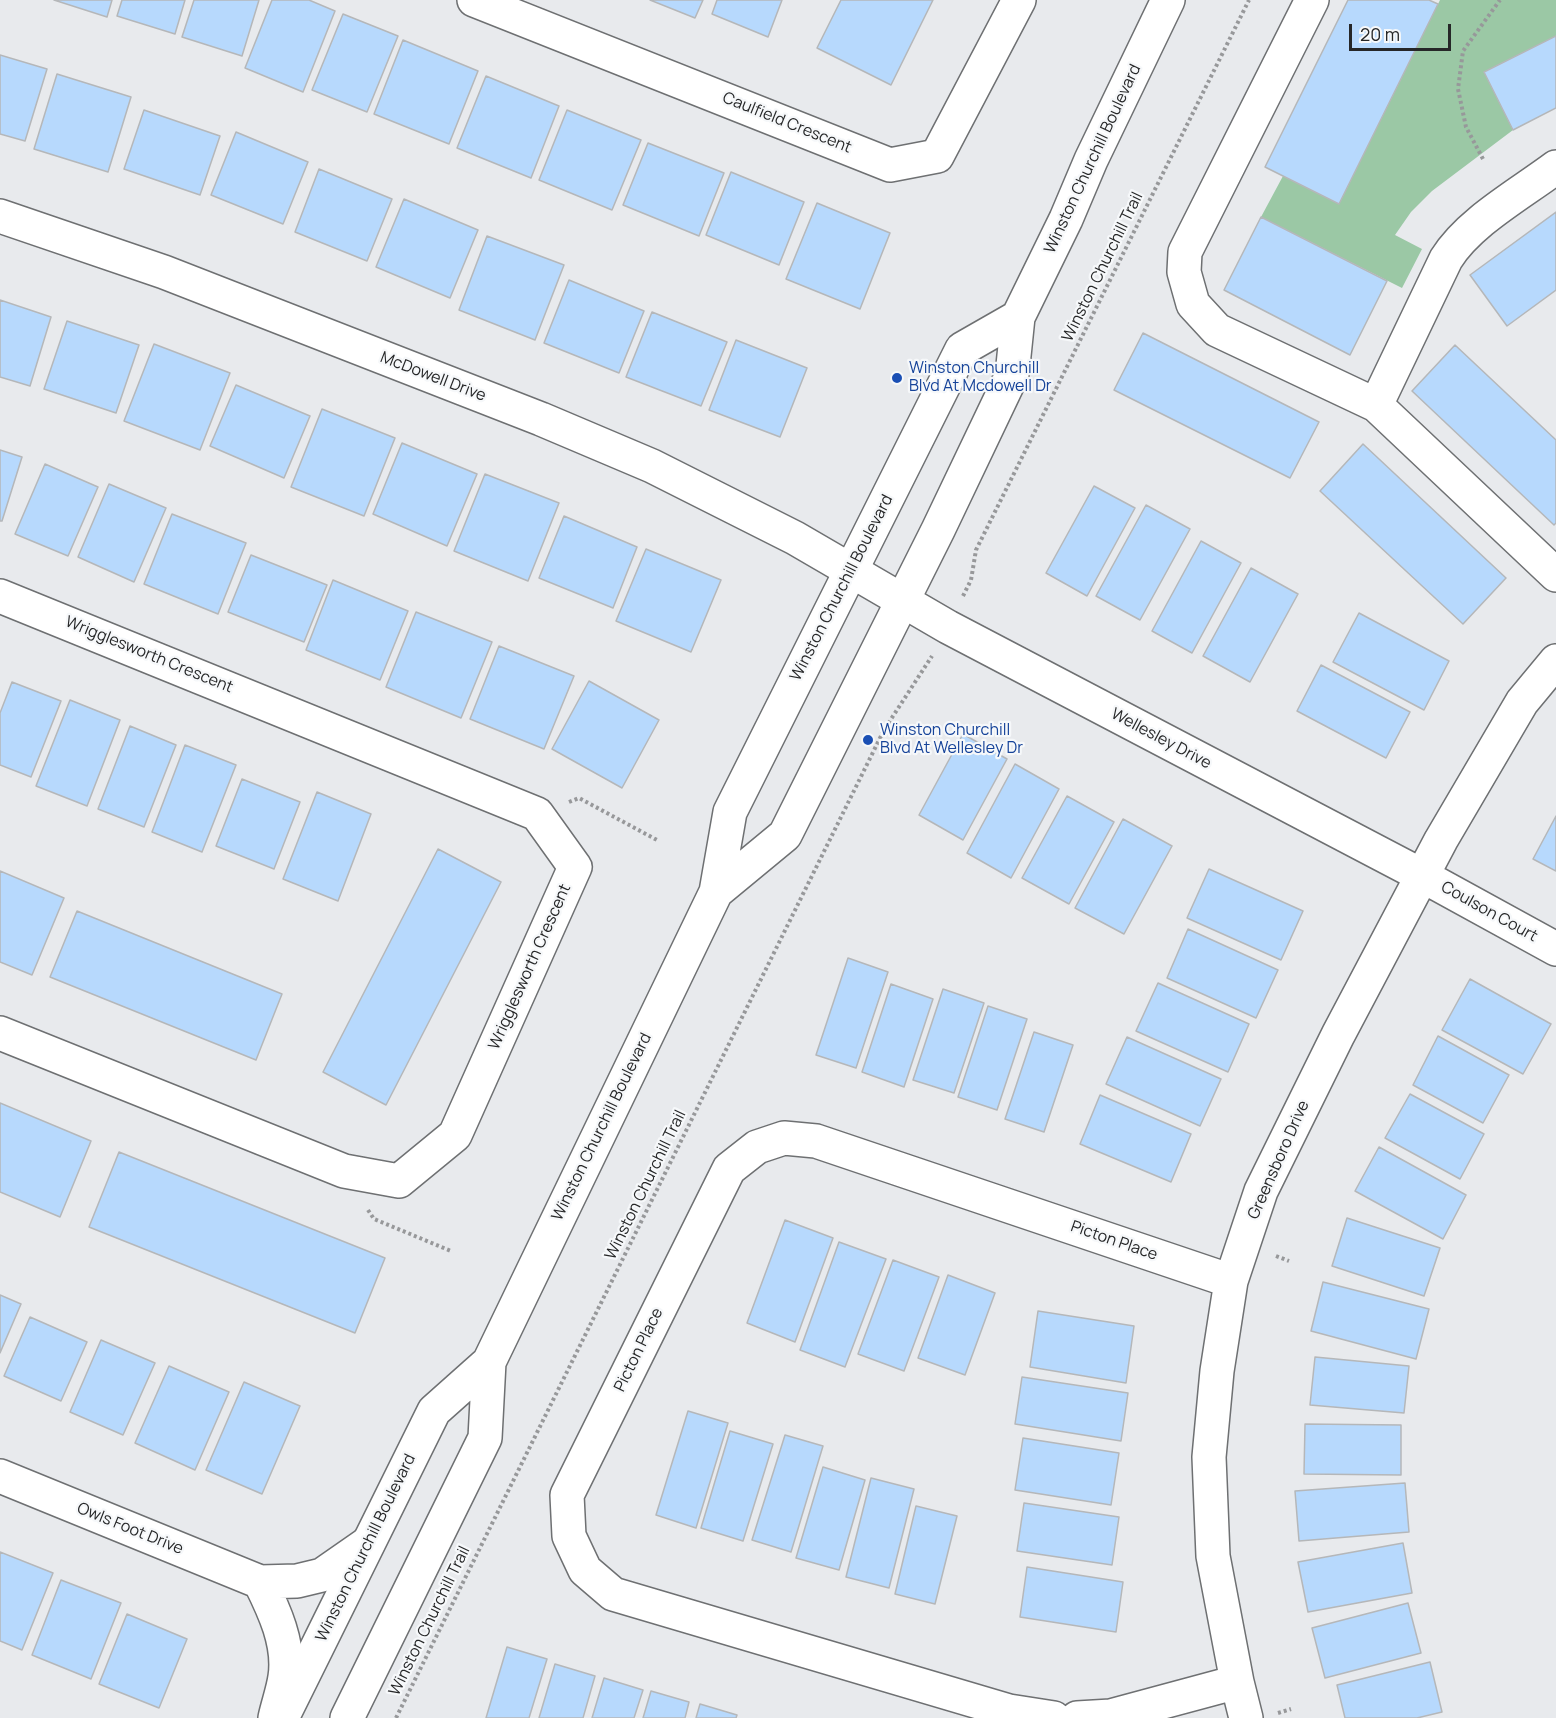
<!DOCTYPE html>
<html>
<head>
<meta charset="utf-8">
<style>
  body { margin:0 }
  #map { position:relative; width:1556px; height:1718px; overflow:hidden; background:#e8eaed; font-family:Manrope,sans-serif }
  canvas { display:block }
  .scale { position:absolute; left:1349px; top:24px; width:102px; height:27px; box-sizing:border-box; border:3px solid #262728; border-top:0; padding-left:8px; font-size:18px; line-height:21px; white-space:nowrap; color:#262728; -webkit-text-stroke:4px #f6f8fa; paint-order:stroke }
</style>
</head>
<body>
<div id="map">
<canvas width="1556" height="1718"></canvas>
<div class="scale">20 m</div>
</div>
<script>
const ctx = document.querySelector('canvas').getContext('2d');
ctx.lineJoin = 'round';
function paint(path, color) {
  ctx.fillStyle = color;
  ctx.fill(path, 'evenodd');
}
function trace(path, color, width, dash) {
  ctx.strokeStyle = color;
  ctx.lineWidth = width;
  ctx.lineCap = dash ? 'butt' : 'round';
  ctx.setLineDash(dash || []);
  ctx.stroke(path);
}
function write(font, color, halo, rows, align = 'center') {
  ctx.font = font + ' Manrope,sans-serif';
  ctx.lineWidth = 4.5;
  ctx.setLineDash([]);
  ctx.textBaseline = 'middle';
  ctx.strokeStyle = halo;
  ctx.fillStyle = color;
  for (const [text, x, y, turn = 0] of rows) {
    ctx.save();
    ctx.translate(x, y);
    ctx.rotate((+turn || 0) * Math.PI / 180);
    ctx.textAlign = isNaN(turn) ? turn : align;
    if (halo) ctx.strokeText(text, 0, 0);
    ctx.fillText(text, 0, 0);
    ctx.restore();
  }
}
const green = new Path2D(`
  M1440 0H1556V36L1484 72 1513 130 1432 191 1411 212 1395 235 1422 249 1402 288 1261 217 1283 176 1339 204Z`);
const building = new Path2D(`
  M54 0H112L107 17Z
  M122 0H185L175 34 117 16Z
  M194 0H259L242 56 182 37Z
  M272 0H309L335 11 303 92 245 68Z
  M650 0H703L695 18Z
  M717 0H782L768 37 712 14Z
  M841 0H933L891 85 817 48Z
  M1348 0H1429L1438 4 1339 204 1265 167Z
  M343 14 398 36 367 112 312 90Z
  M1556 36V108L1513 130 1484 72Z
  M403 40 478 71 449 144 374 114Z
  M0 55 47 69 25 141 0 134Z
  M57 74 131 97 108 172 34 149Z
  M486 76 559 106 531 178 457 148Z
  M144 110 220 136 200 195 124 169Z
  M567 110 641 140 612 210 539 180Z
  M236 132 308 162 283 224 211 195Z
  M648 143 724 173 699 236 623 205Z
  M319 169 392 199 367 261 295 232Z
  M731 172 804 202 779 265 706 235Z
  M404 199 478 230 450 298 376 267Z
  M817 203 890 233 860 309 786 279Z
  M1556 212V290L1507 326 1470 275Z
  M1261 217 1387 281 1350 355 1224 290Z
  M487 236 564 265 535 340 459 310Z
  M569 280 644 311 619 373 544 343Z
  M0 300 51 317 30 386 0 377Z
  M652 312 727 342 701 406 626 377Z
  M67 321 139 345 116 413 44 389Z
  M1143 333 1319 422 1290 478 1114 390Z
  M736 340 807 368 780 437 709 410Z
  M154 344 230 373 200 450 124 421Z
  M1455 345 1556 440V523L1554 525 1412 391Z
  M236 385 310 416 284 478 210 446Z
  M322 409 395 438 364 516 291 487Z
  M402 443 477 474 447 546 373 514Z
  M1363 444 1506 578 1463 624 1320 491Z
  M0 450 22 457 2 521H0Z
  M45 464 98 487 68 556 15 534Z
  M485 474 559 503 528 581 454 551Z
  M109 484 166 508 134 582 78 557Z
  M1094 486 1135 508 1087 596 1046 573Z
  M1146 505 1190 529 1140 620 1096 596Z
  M172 514 246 543 218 614 144 584Z
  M564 516 637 547 613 608 539 578Z
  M1201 541 1241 563 1192 653 1152 631Z
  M646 549 721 580 691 652 616 621Z
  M251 555 327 585 304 642 228 612Z
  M1251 568 1298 594 1250 682 1203 656Z
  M333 580 408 611 380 680 306 650Z
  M416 612 492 642 461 718 386 687Z
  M1359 613 1449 661 1424 710 1333 662Z
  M499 646 574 676 544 749 470 719Z
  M1321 665 1410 712 1386 758 1297 711Z
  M589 681 659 720 622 788 552 749Z
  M12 682 61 701 31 777 0 765V713Z
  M70 700 120 720 87 806 36 786Z
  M130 726 176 745 144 827 98 809Z
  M963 734 1007 759 963 840 919 815Z
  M185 745 236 765 202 852 152 832Z
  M1015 764 1059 789 1011 878 967 853Z
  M242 779 300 802 274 869 216 846Z
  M317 792 371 814 338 901 283 879Z
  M1067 796 1114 822 1069 904 1022 878Z
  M1556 816V871L1533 859Z
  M1123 819 1172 846 1124 934 1075 908Z
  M438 849 501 882 386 1105 323 1072Z
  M1209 869 1303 911 1281 960 1187 918Z
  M0 871 64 898 32 975 0 962Z
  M77 911 282 994 256 1060 50 977Z
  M1188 929 1278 970 1256 1018 1167 978Z
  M848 958 888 972 856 1068 816 1055Z
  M1470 979 1551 1024 1523 1074 1442 1030Z
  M1158 983 1249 1024 1228 1072 1136 1031Z
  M891 984 933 999 904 1087 862 1072Z
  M943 989 984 1003 954 1093 913 1080Z
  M988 1006 1027 1019 997 1110 958 1097Z
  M1034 1032 1073 1045 1044 1132 1005 1119Z
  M1438 1036 1509 1075 1483 1123 1413 1085Z
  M1127 1037 1221 1079 1200 1126 1106 1084Z
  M1410 1094 1484 1134 1460 1179 1385 1138Z
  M1100 1095 1191 1134 1171 1182 1080 1144Z
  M0 1103 91 1141 60 1217 0 1192Z
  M1379 1147 1466 1195 1443 1239 1355 1191Z
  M119 1152 385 1258 355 1333 89 1227Z
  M1347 1218 1440 1248 1424 1296 1332 1266Z
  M785 1220 833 1238 795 1342 747 1323Z
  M839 1242 886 1259 845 1367 800 1350Z
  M893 1260 939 1277 904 1371 858 1354Z
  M948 1275 995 1293 965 1375 918 1358Z
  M1323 1282 1429 1309 1416 1359 1311 1331Z
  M0 1295 21 1304 0 1353Z
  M1038 1311 1134 1326 1126 1383 1030 1367Z
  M30 1317 87 1342 61 1401 4 1376Z
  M101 1340 155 1363 123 1435 70 1412Z
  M1315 1357 1409 1366 1404 1413 1310 1405Z
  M169 1366 229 1392 195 1470 135 1443Z
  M1022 1377 1128 1393 1121 1441 1015 1424Z
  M244 1382 300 1406 262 1494 206 1470Z
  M688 1411 728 1423 696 1528 656 1515Z
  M1305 1424 1401 1425V1475L1304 1474Z
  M730 1431 773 1444 743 1541 701 1528Z
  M785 1435 823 1446 791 1552 752 1540Z
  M1023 1438 1119 1453 1111 1505 1015 1490Z
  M823 1467 865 1480 839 1570 796 1558Z
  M871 1478 914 1489 889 1588 846 1577Z
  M1405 1483 1409 1532 1299 1541 1295 1491Z
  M1024 1503 1119 1517 1112 1565 1017 1551Z
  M916 1506 957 1516 935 1604 895 1594Z
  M1403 1543 1412 1593 1308 1612 1298 1562Z
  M0 1552 53 1573 22 1650 0 1641Z
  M1027 1567 1123 1582 1116 1632 1020 1617Z
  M61 1580 121 1603 91 1679 32 1655Z
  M1408 1603 1421 1653 1325 1678 1312 1628Z
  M127 1614 187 1639 159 1708 99 1684Z
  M507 1647 547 1659 529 1718H486Z
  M1430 1662 1442 1712 1417 1718H1345L1337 1685Z
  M555 1664 595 1676 583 1718H539Z
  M604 1678 643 1690 634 1718H592Z
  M651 1691 689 1702 685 1718H643Z
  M700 1704 737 1715 736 1718H696Z`);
const path = new Path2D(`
  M1483 159 1466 127 1458 89 1463 51 1500 0
  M963 596 971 580 976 550 1249 0
  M569 802 579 798 657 840
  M368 1210 374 1219 451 1251
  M1276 1256 1289 1261
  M1278 1713 1291 1709
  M396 1718 884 730 932 656`);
const minor = new Path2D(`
  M474 0 890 165 937 156 1019 0
  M1312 0 1185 252 1184 272 1193 304 1217 330 1376 405 1446 259C1469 222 1520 194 1556 167
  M0 216 164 272 541 419 652 466 795 538 948 627 1421 875 1556 949
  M1376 405 1556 575
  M0 596 537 814 575 867 455 1135 399 1181 344 1171 0 1033
  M0 1476 260 1582 297 1581 322 1575 368 1543
  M260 1582C274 1610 290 1644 285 1677 283 1691 278 1704 275 1718
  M1054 1718 1009 1711 613 1594 585 1570 569 1536 567 1495 729 1169 757 1147 784 1138 816 1141 1231 1281
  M1077 1718 1111 1716 1237 1682
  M1246 1718 1237 1682 1213 1556 1209 1457 1217 1371 1231 1281 1261 1191 1338 1035 1441 840 1522 702 1556 661`);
const major = new Path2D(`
  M716 892 785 835 938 530 1012 375 1018 317 1066 219 1091 160 1168 0
  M282 1718 434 1411 489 1362 716 892 730 812 962 349 1018 317
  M347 1718 485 1438 489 1362`);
const markers = [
  [897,378,6,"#1a4fb4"],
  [868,740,6,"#1a4fb4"]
];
const streetNames = [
  ["Caulfield Crescent",787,123,22],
  ["Winston Churchill Boulevard",1093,159,-65],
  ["Winston Churchill Trail",1103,267,-64],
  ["McDowell Drive",433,377,21],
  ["Winston Churchill Boulevard",842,588,-63],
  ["Wrigglesworth Crescent",149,655,22],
  ["Wellesley Drive",1161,739,28],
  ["Coulson Court",1489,912,29],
  ["Wrigglesworth Crescent",530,967,-66],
  ["Winston Churchill Boulevard",602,1127,-64],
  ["Greensboro Drive",1279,1160,-66],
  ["Winston Churchill Trail",646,1185,-64],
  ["Picton Place",1114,1241,19],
  ["Picton Place",639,1350,-64],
  ["Owls Foot Drive",130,1529,22],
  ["Winston Churchill Boulevard",366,1548,-64],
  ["Winston Churchill Trail",430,1621,-64]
];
const transitNames = [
  ["Winston Churchill",909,369],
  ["Blvd At Mcdowell Dr",909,387],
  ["Winston Churchill",880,731],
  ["Blvd At Wellesley Dr",880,749]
];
paint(green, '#9bc8a5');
paint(building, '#b7d9fd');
trace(building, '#b5b7b9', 1.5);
trace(minor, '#6e7072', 36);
trace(major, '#6e7072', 36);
trace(path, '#97989a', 4, [3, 3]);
trace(minor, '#fff', 33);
trace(major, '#fff', 33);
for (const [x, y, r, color] of markers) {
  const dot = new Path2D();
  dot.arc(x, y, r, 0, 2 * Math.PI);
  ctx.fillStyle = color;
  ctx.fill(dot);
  trace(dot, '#f6f8fa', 2);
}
write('16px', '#262728', '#f6f8fa', streetNames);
write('16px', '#164399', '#f6f8fa', transitNames, 'left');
</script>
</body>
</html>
